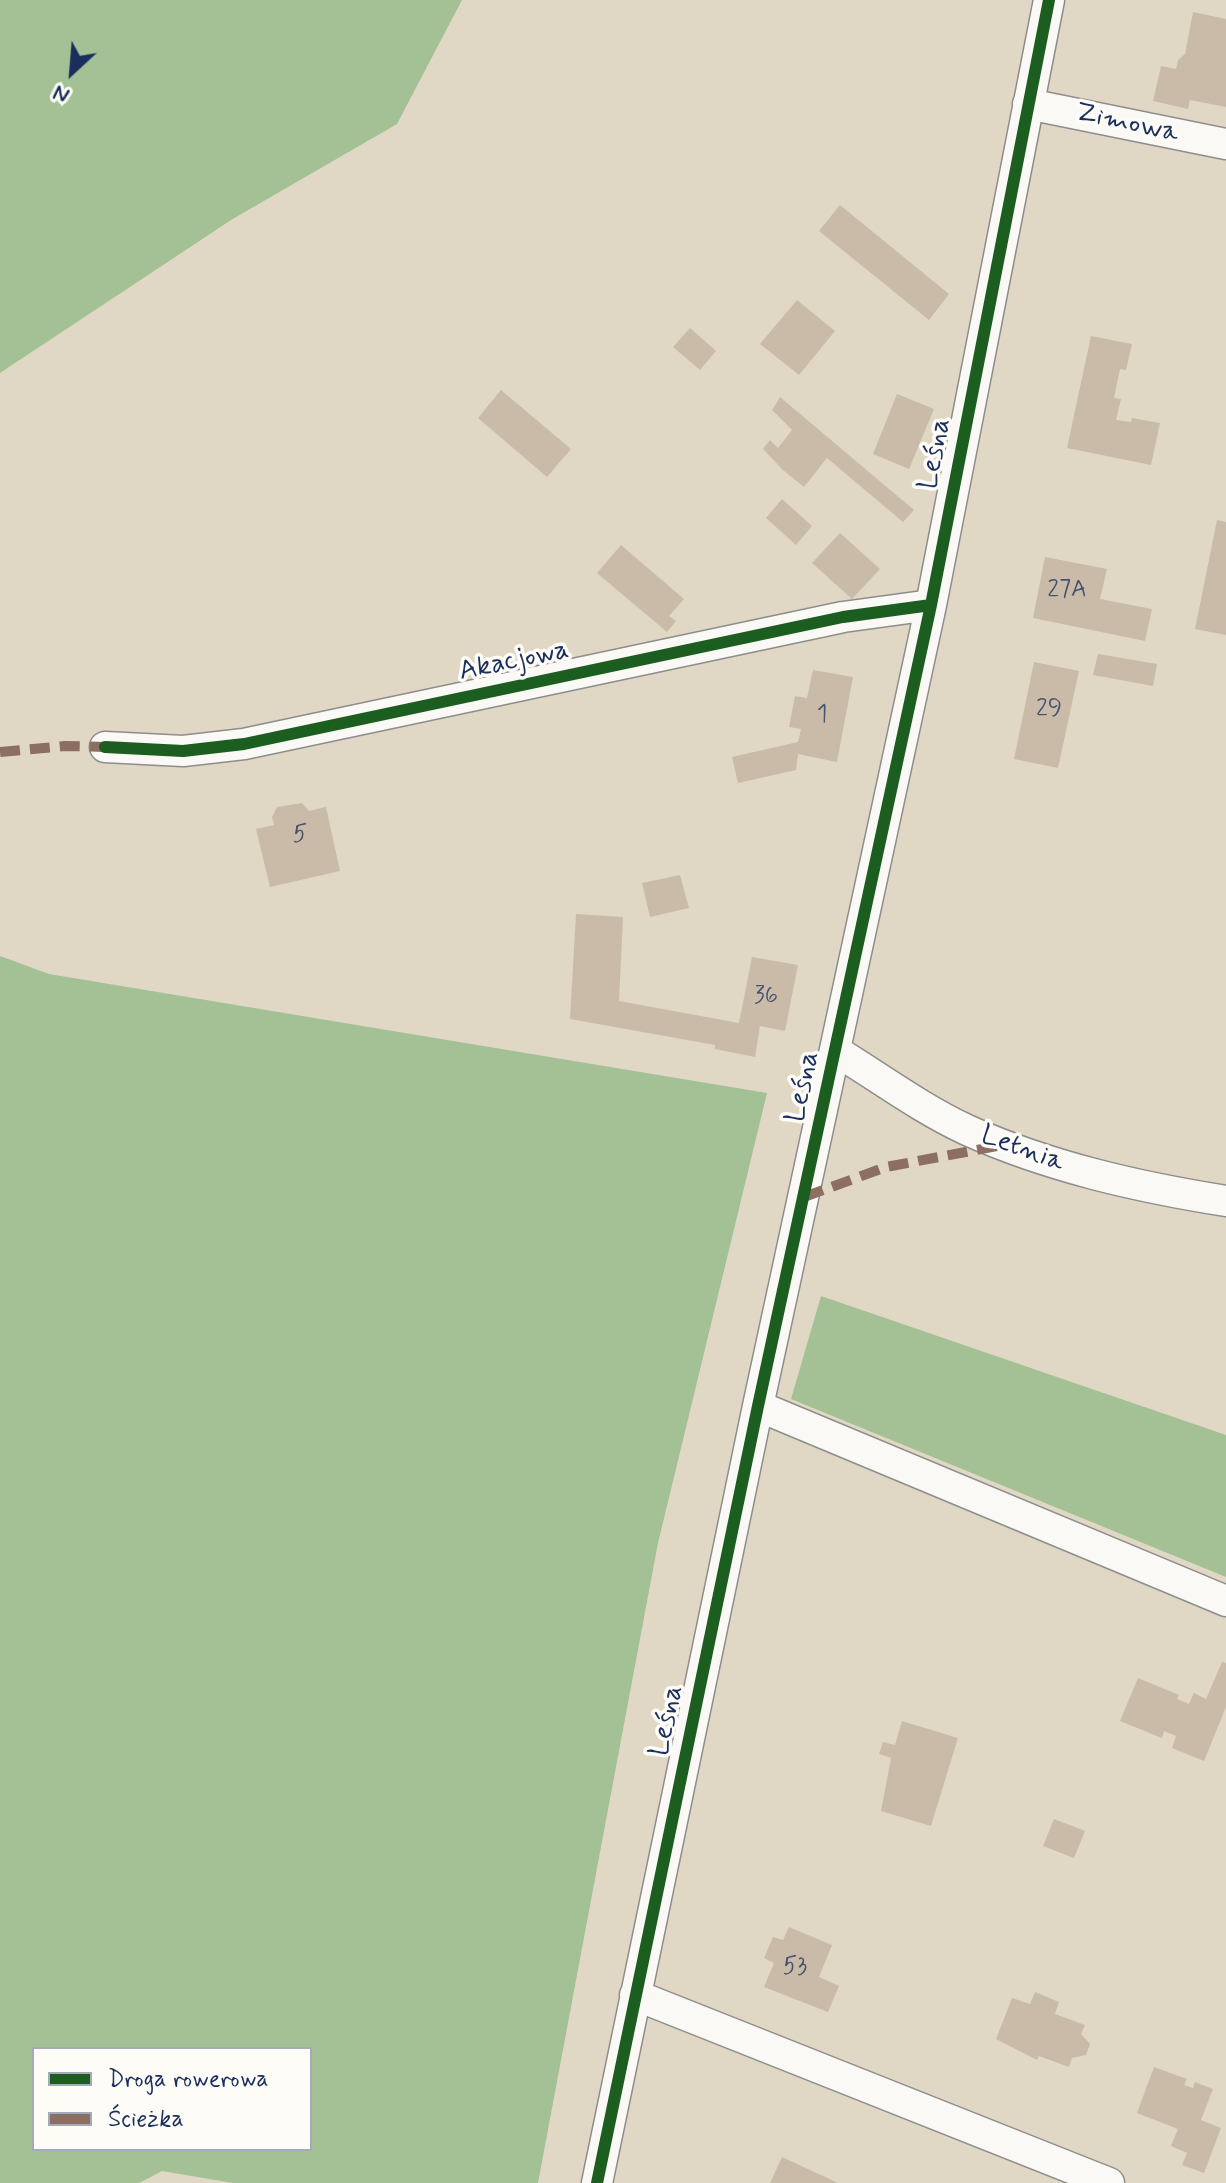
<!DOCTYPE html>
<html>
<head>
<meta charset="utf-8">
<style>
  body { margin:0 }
  #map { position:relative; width:1226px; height:2183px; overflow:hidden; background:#e0d8c4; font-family:Mynerve,sans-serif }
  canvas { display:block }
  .legend { position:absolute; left:32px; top:2047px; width:280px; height:104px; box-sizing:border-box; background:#fdfcf7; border:2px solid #a3aaba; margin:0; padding:10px 14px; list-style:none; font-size:24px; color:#1b2f5e }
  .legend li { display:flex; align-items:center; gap:16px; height:40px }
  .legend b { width:40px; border:2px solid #a3aaba }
  .north { position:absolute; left:32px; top:32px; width:80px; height:80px; -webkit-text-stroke:6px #fdfcf7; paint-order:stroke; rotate:206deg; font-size:22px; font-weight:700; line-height:32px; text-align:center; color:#1b2f5e }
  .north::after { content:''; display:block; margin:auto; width:28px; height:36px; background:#1b2f5e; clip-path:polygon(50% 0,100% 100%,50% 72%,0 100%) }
</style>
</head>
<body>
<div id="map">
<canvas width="1226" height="2183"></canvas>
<ul class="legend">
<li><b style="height:10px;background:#1b5e20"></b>Droga rowerowa</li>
<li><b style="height:10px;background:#8d6e63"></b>Ścieżka</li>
</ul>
<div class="north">N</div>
</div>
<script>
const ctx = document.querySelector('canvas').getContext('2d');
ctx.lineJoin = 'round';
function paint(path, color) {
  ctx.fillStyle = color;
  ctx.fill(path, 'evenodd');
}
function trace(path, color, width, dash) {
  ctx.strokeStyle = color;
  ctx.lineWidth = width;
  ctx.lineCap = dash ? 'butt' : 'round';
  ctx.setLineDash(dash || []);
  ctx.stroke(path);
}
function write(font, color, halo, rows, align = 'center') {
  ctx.font = font + ' Mynerve,sans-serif';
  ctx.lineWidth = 7;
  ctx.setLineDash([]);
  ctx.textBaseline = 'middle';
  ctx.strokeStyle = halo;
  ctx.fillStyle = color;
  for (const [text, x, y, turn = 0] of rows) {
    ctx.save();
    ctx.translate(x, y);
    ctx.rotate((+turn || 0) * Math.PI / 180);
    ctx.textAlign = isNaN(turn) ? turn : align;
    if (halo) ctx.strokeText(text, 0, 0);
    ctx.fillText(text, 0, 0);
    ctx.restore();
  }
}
const forest = new Path2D(`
  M0 0H462L397 124 231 220 0 373Z
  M0 956 49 974 767 1093 658 1543 538 2183H233L162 2171 139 2183H0ZM34 2049H310V2149H34Z
  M821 1296 1226 1435V1577L791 1399Z`);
const building = new Path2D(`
  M1193 12 1226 19V107L1190 100 1188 109 1153 101 1161 66 1176 69 1178 60 1185 54Z
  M840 205 949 294 929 320 819 231Z
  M797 300 835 331 799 375 760 344Z
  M690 328 716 351 700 370 673 347Z
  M1091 336 1132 344 1126 370 1120 369 1114 398 1121 399 1116 420 1131 422 1132 418 1160 423 1151 465 1067 448Z
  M501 390 571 449 547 477 478 418Z
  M897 394 934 409 909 469 873 454Z
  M780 397 914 510 903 522 827 458 804 487 783 470 763 449 770 440 778 448 792 430 772 410Z
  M782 499 812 526 796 545 766 518Z
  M1217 520 1226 522V635L1195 629Z
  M840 533 880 569 852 599 812 563Z
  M621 545 684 599 669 616 676 621 667 632 597 573Z
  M1045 557 1107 569 1100 599 1152 609 1145 641 1033 618Z
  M1098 654 1157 664 1153 686 1093 675Z
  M1034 662 1079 671 1058 768 1014 759Z
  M813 670 853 677 837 762 798 754 796 770 738 783 732 757 798 742 801 729 789 727 795 696 807 698Z
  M302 803 309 811 326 807 340 871 270 887 256 829 274 825 272 817 277 807Z
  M680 875 689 908 650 917 642 883Z
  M576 914 623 917 619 1001 739 1023 752 957 798 965 785 1031 760 1026 755 1057 715 1049V1045L570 1019Z
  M1222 1662 1226 1663V1707L1204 1761 1172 1748 1176 1736 1164 1731 1162 1738 1120 1721 1138 1678 1179 1695 1177 1699 1189 1704 1194 1693 1206 1699Z
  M902 1721 958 1738 931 1826 881 1811 891 1758 879 1754 883 1742 895 1745Z
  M1054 1819 1085 1831 1074 1858 1043 1846Z
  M789 1927 832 1945 819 1977 839 1986 828 2012 764 1987 774 1963 764 1958 773 1937 783 1940Z
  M1035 1992 1059 2002 1055 2014 1085 2025 1081 2034 1090 2044 1086 2055 1072 2058 1069 2067 1039 2056 1037 2060 996 2039 1012 1998 1030 2004Z
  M1154 2067 1187 2079 1184 2085 1193 2088 1195 2082 1213 2089 1201 2120 1221 2128 1204 2173 1182 2165 1187 2153 1171 2146 1178 2129 1137 2113Z
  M782 2157 838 2183H770Z`);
const minor = new Path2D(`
  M1028 104 1226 144
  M105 747 183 751 244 744 843 617 931 605
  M836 1051C880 1078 920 1108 967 1130 1049 1167 1138 1187 1226 1201
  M758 1406 1226 1601
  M635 1995 1109 2183
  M597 2183 758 1406 931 605 1049 0`);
const quiet = new Path2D(`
  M0 752 65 746 105 747
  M804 1197 886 1167 1003 1145`);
const cycleway = new Path2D(`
  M105 747 183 751 244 744 843 617 931 605
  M597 2183 758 1406 931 605 1049 0`);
const numberNames = [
  ["27A",1067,591],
  ["29",1049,710],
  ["1",822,716],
  ["5",300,836],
  ["36",766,997],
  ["53",795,1968]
];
const streetNames = [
  ["Zimowa",1127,124,12],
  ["Leśna",936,454,-79],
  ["Akacjowa",514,662,-12],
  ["Leśna",804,1087,-78],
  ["Letnia",1022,1150,20],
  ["Leśna",668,1721,-78]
];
paint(forest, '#a3c195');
paint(building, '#c9bba8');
trace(minor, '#8e8d8b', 33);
trace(minor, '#faf9f6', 30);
trace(quiet, '#8d6e63', 10, [20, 10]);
trace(cycleway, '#1b5e20', 12);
write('24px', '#465270', null, numberNames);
write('28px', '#1b2f5e', '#fdfcf7', streetNames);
</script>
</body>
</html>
